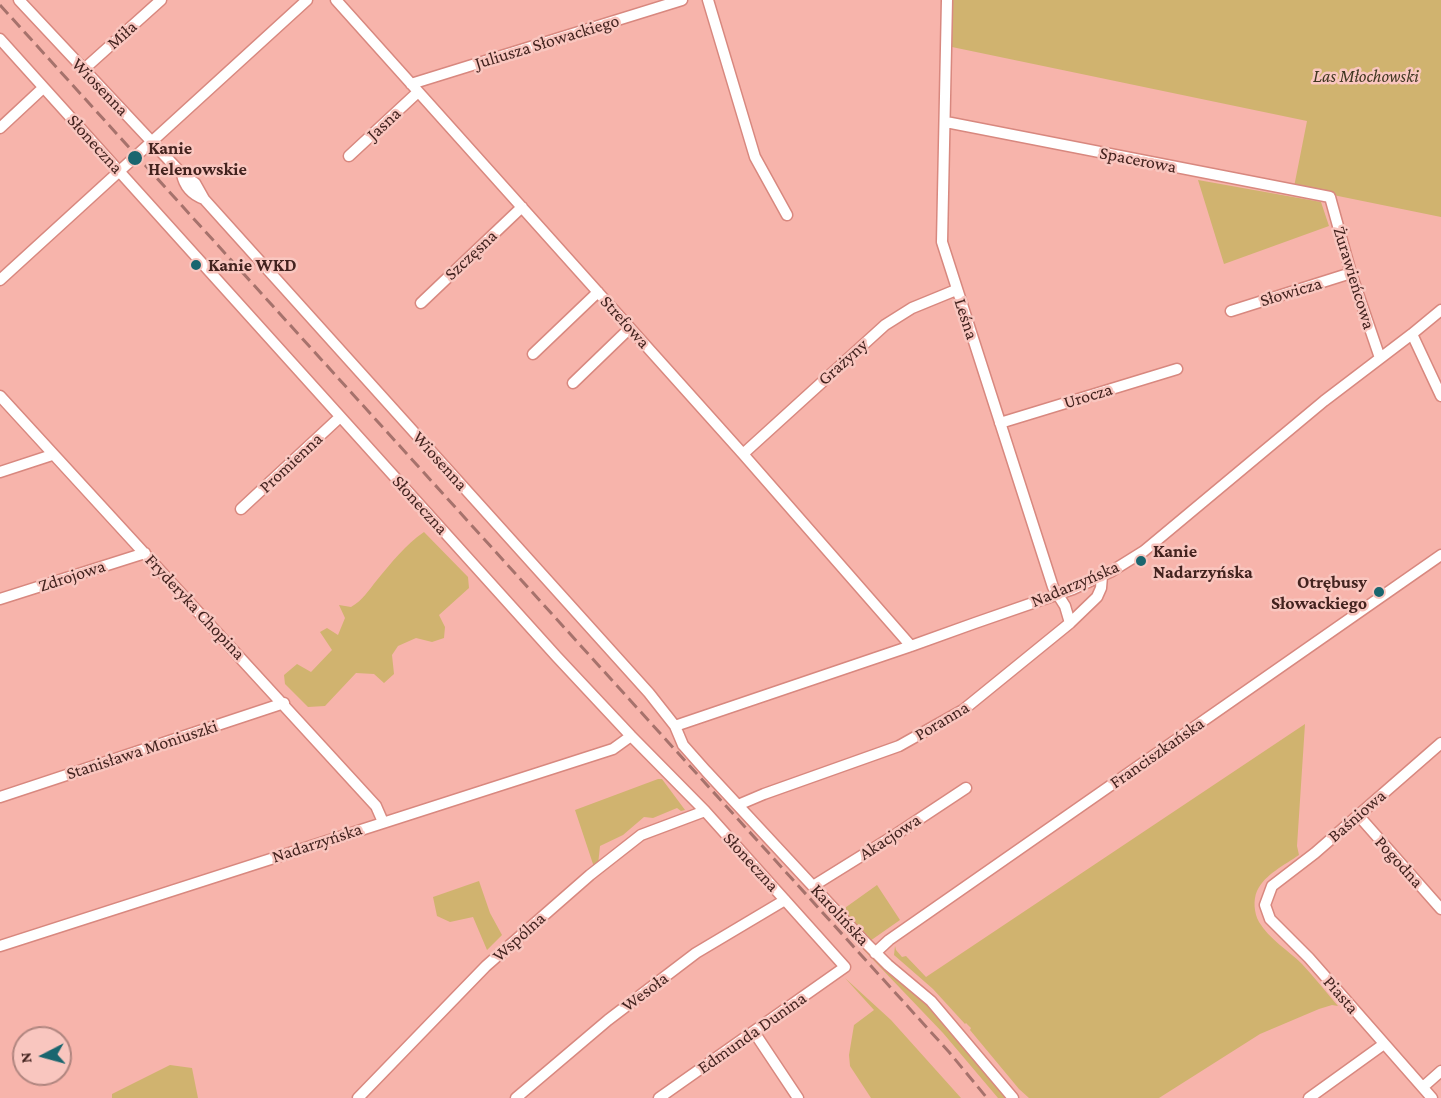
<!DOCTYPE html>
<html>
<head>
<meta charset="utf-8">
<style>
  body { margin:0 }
  #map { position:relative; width:1441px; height:1098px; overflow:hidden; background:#f7b4ab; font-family:"Crimson Pro",serif }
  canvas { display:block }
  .north { position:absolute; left:12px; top:1026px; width:60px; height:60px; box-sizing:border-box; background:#f9c6bf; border:2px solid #b0857f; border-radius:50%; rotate:264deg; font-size:16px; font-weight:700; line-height:24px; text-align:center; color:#43231f }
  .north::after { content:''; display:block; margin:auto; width:21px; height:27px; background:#1a666f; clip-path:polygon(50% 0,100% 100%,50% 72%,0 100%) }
</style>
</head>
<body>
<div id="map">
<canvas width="1441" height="1098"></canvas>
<div class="north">N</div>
</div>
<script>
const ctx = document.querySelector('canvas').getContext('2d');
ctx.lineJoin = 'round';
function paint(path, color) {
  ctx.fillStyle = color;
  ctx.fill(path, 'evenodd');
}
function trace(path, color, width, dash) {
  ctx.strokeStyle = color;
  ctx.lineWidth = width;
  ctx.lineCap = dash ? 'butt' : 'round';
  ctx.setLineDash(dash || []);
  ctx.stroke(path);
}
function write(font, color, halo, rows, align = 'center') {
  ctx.font = font + ' "Crimson Pro",serif';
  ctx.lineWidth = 5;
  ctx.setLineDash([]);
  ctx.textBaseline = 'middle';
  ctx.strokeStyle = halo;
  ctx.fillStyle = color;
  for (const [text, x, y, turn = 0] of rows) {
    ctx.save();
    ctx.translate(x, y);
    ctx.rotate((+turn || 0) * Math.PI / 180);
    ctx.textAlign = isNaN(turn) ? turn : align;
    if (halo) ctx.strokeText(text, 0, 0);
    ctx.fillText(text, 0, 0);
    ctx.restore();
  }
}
const green = new Path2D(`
  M951 0H1441V217L1294 187 1307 121 952 47Z
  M1198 180 1321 202 1329 226 1224 264Z
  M424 532 468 577 469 588 439 615 445 627 444 638 432 642 416 638 398 646 392 655 394 674 384 683 374 674 356 673 325 706 308 707 285 684 284 675 297 664 311 672 332 650 320 632 327 628 338 635 345 618 339 605 351 607C363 600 368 591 377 580 392 562 405 545 424 532Z
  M1305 724 1297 846 1299 855C1285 865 1265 874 1257 891 1253 900 1254 913 1259 922 1269 939 1288 950 1302 964 1315 978 1326 992 1338 1006L1332 1005 1319 1009 1260 1034 1159 1098H1029L1019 1089 970 1030 971 1028 966 1023 965 1024 933 989 894 955 895 946 896 950 902 957 906 956 926 977Z
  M658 779H662L685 810 681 811 677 808 653 818 644 817 623 835 600 846 598 865 594 867 575 810Z
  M479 881 490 913 502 935 487 950 473 917 450 922 437 916 433 897Z
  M877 885 900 920 870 941 842 910Z
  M860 942 935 1012 1007 1098H998L943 1033 858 944Z
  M845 978 891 1020 961 1098H871L850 1066 849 1055 854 1025 874 1010Z
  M170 1065 192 1068 198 1098H112V1094Z`);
const minor = new Path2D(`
  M19 0 182 174 195 183 204 199 649 693 675 726 683 745 706 771 862 939 888 965 931 1001 1013 1098
  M336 0 743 454 911 646
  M708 0 755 157 787 215
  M947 0 942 242 1053 587 1065 606 1070 623
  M0 39 557 657 631 736 705 811 845 967 659 1098
  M83 70 161 0
  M411 84 682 0
  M946 122 1330 197 1351 273 1380 358
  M0 128 43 88
  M349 156 418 92
  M182 174C184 186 192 195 204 199
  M0 280 307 0
  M421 303 522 207
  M1231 311 1351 273
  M1412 334 1441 396
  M533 354 598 292
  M573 383 630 328
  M0 396 376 806 383 822
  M1000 423 1177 369
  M743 454 885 325 912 308 956 290
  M0 472 52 455
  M241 509 340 417
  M0 599 145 553
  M675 726 911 646 975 623 1073 589 1112 571 1144 551 1324 401 1412 334 1441 310
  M0 797 284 703
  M738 805 764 794 899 746 963 710 1070 623 1097 597 1101 588 1102 576
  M1358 815 1441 909
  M813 886 895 835 966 788
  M0 946 613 749 631 736
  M875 953 889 940 1441 555
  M754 1032 798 1098
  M1423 1087 1441 1071
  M358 1098 486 966 590 875 641 835 705 811
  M516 1098 608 1020 696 953 785 900
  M1309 1098 1384 1044
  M1432 1098 1309 958 1270 919 1265 905 1272 886 1315 853 1441 743`);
const rail = new Path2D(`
  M0 5 949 1052 987 1098`);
const markers = [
  [135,158,8,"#1a666f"],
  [196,265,6,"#1a666f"],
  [1141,561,6,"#1a666f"],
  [1379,592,6,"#1a666f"]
];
const streetNames = [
  ["Miła",122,35,-42],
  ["Juliusza Słowackiego",547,42,-17],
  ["Wiosenna",100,87,46],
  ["Jasna",384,124,-43],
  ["Słoneczna",95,144,48],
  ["Spacerowa",1138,160,11],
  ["Szczęsna",471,255,-43],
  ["Żurawieńcowa",1354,278,73],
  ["Słowicza",1291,292,-17],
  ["Leśna",966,319,72],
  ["Strefowa",625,322,48],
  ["Grażyny",843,362,-42],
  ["Urocza",1088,396,-17],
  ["Wiosenna",440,461,48],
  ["Promienna",291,463,-43],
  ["Słoneczna",420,505,48],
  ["Zdrojowa",72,576,-18],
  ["Nadarzyńska",1075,584,-23],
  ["Fryderyka Chopina",195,607,47],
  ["Poranna",942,721,-31],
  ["Stanisława Moniuszki",142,750,-18],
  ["Franciszkańska",1157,753,-35],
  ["Baśniowa",1357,816,-41],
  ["Akacjowa",890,837,-33],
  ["Nadarzyńska",317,843,-18],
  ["Słoneczna",751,862,48],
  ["Pogodna",1399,862,48],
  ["Karolińska",840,915,47],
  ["Wspólna",519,937,-42],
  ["Wesoła",645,992,-37],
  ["Piasta",1341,995,49],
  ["Edmunda Dunina",752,1033,-35]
];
const parkNames = [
  ["Las Młochowski",1366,76]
];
const poiNames = [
  ["Kanie",148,148],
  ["Helenowskie",148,169],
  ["Kanie WKD",208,265],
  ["Kanie",1153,551],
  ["Nadarzyńska",1153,572],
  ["Otrębusy",1367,582,"right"],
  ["Słowackiego",1367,603,"right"]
];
paint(green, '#d0b36f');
trace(minor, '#d8887f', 13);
trace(minor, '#fff', 10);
trace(rail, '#a6726c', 3, [12, 6]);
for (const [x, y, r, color] of markers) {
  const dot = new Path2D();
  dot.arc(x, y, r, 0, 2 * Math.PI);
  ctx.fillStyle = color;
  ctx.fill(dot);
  trace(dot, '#f9c6bf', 2);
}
write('18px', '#43231f', '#f9c6bf', streetNames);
write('italic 18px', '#403721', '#f9c6bf', parkNames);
write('bold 18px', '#43231f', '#f9c6bf', poiNames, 'left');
</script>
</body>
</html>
